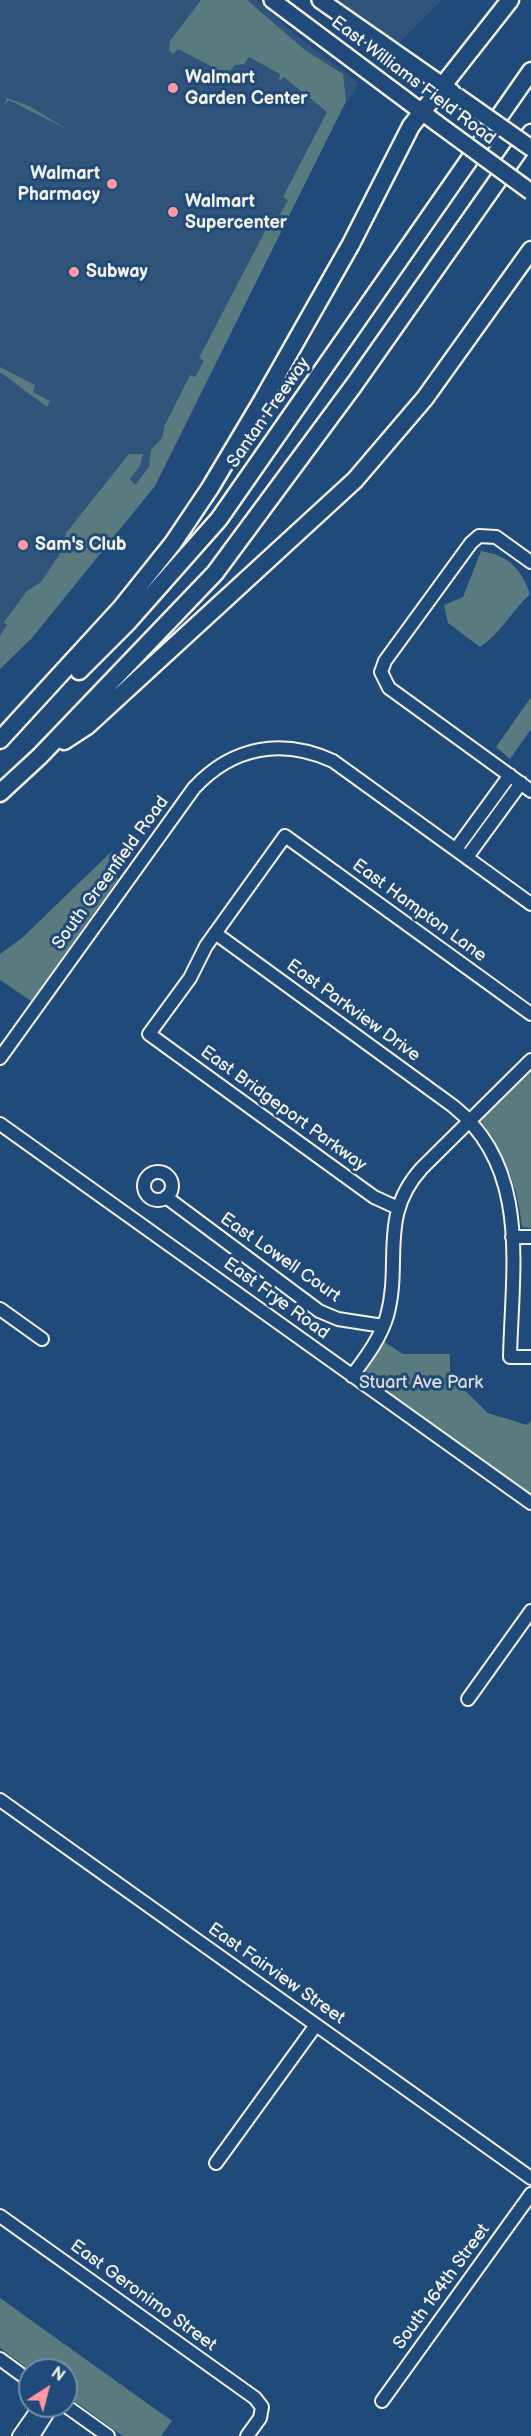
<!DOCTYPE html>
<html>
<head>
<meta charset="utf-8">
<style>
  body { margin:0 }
  #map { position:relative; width:531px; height:2436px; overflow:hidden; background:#1f4a7a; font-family:"Balsamiq Sans",sans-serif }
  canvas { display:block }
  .north { position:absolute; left:18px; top:2358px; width:60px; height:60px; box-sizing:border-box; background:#1f4a7a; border:2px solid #748da6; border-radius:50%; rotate:36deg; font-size:16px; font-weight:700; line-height:24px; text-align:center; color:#f4f1e8 }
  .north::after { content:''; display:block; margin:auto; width:21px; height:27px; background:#ff9aa2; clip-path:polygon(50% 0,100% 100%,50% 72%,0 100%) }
</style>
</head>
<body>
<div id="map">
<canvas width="531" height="2436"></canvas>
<div class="north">N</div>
</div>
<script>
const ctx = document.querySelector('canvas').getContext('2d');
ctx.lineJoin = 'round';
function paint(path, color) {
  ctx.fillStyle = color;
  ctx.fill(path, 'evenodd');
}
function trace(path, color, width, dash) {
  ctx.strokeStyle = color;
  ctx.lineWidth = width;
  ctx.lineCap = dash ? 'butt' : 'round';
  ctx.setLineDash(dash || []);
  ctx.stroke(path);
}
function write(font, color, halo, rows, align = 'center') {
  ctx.font = font + ' "Balsamiq Sans",sans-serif';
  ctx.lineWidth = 6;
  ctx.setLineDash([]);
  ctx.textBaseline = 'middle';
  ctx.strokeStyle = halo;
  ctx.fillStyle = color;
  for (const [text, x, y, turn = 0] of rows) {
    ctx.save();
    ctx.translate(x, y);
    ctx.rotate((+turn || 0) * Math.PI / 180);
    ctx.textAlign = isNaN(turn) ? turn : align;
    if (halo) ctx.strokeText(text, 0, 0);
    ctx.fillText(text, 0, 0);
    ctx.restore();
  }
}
const built = new Path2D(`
  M0 0H257L287 28 359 83 341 112 284 223 155 486 0 669Z
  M334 0H442L398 44Z`);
const green = new Path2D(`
  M201 0H247L305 50 343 74 346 101 155 486 32 638 0 669V636L7 625 4 622 27 591 41 582 62 551 66 533 129 454H143L140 466 130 479 135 485 149 467 151 450 162 438 165 425 190 375 195 377 204 361 199 358 274 214 279 216 288 200 283 197 327 112 284 77 279 81 280 74 249 57 244 64 235 65 222 80 224 73 178 49 173 54 169 50 170 41Z
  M7 98 31 107 66 129 9 100 4 105Z
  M0 367 35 385 33 392 50 401 47 407 0 372Z
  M481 551C509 556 520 567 530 594 511 612 502 632 480 647L448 623 444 605 463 597Z
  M531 697V729L510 759 496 747Z
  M111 852 113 853 105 870 118 879 31 1001 0 980V954L23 937Z
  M531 1065V1228L522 1227C517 1182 506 1159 481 1121L484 1112Z
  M383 1341 403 1354H450V1376L488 1413 527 1425 531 1421V1497L368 1381 365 1368Z
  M0 2298 172 2421 161 2436H123L66 2395V2370H30L0 2348Z`);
const minor = new Path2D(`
  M531 562 496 537 479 536 471 543 385 661 381 672 389 688 531 791
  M456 849 510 775
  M467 857 521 783
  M215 933 453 1106C531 1168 512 1268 510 1357H531
  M0 1058 194 788C233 746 282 738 333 761L531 904
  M0 1124 531 1503
  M144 1186a14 14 0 1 1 28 0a14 14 0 1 1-28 0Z
  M166 1197 319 1311 338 1319 383 1326
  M398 1208 374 1197 149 1034 190 978 206 946 285 836 531 1014
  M512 1237H531
  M0 1309 42 1339
  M352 1376C366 1357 380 1339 387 1316 402 1262 378 1216 422 1168L531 1060
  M468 1699 531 1611
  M0 1800 531 2178
  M216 2163 316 2025
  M0 2216 255 2398 262 2407 260 2418 247 2436
  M0 2359 30 2381
  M382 2401 531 2194
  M66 2406 108 2436
  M19 2436 40 2406
  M33 2436 52 2406`);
const major = new Path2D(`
  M272 0 438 124
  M320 0 452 92`);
const highway = new Path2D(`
  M79 671 128 622 219 519 531 71
  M0 740 121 608 173 543 210 488 262 401 351 244 411 126 510 0
  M64 741 87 726 355 480 425 398 531 250
  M0 793 40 756 215 573 354 385 531 133`);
const majorBridge = new Path2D(`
  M457 96 531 148
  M438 124 531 192`);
const markers = [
  [173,88,6,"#ff9aa2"],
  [112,184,6,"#ff9aa2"],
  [173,212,6,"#ff9aa2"],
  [74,272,6,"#ff9aa2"],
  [23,545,6,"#ff9aa2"]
];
const poiNames = [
  ["Walmart",185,78],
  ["Garden Center",185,99],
  ["Walmart",100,174,"right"],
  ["Pharmacy",100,195,"right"],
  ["Walmart",185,202],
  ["Supercenter",185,223],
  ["Subway",86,272],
  ["Sam's Club",35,545]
];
const streetNames = [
  ["East Williams Field Road",413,81,37],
  ["Santan Freeway",269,413,-55],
  ["South Greenfield Road",111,873,-54],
  ["East Hampton Lane",419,911,36],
  ["East Parkview Drive",353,1011,36],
  ["East Bridgeport Parkway",283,1109,36],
  ["East Lowell Court",280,1258,35],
  ["East Frye Road",276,1299,36],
  ["East Fairview Street",276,1974,35],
  ["South 164th Street",442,2287,-54],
  ["East Geronimo Street",143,2296,36]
];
const parkNames = [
  ["Stuart Ave Park",421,1383]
];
paint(built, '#31547b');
paint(green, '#597a7f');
trace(minor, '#f4f1e8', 16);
trace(major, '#f4f1e8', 20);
trace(highway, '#f4f1e8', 21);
trace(minor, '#1f4a7a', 12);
trace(major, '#1f4a7a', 15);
trace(highway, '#1f4a7a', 16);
trace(majorBridge, '#f4f1e8', 20, []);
trace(majorBridge, '#1f4a7a', 15);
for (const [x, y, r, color] of markers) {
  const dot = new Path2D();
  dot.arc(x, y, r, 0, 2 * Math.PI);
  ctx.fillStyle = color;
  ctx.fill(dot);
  trace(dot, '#1f4a7a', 2);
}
write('bold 18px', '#f4f1e8', '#1f4a7a', poiNames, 'left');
write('18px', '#f4f1e8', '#1f4a7a', streetNames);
write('18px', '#dddfd8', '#1f4a7a', parkNames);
</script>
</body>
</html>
